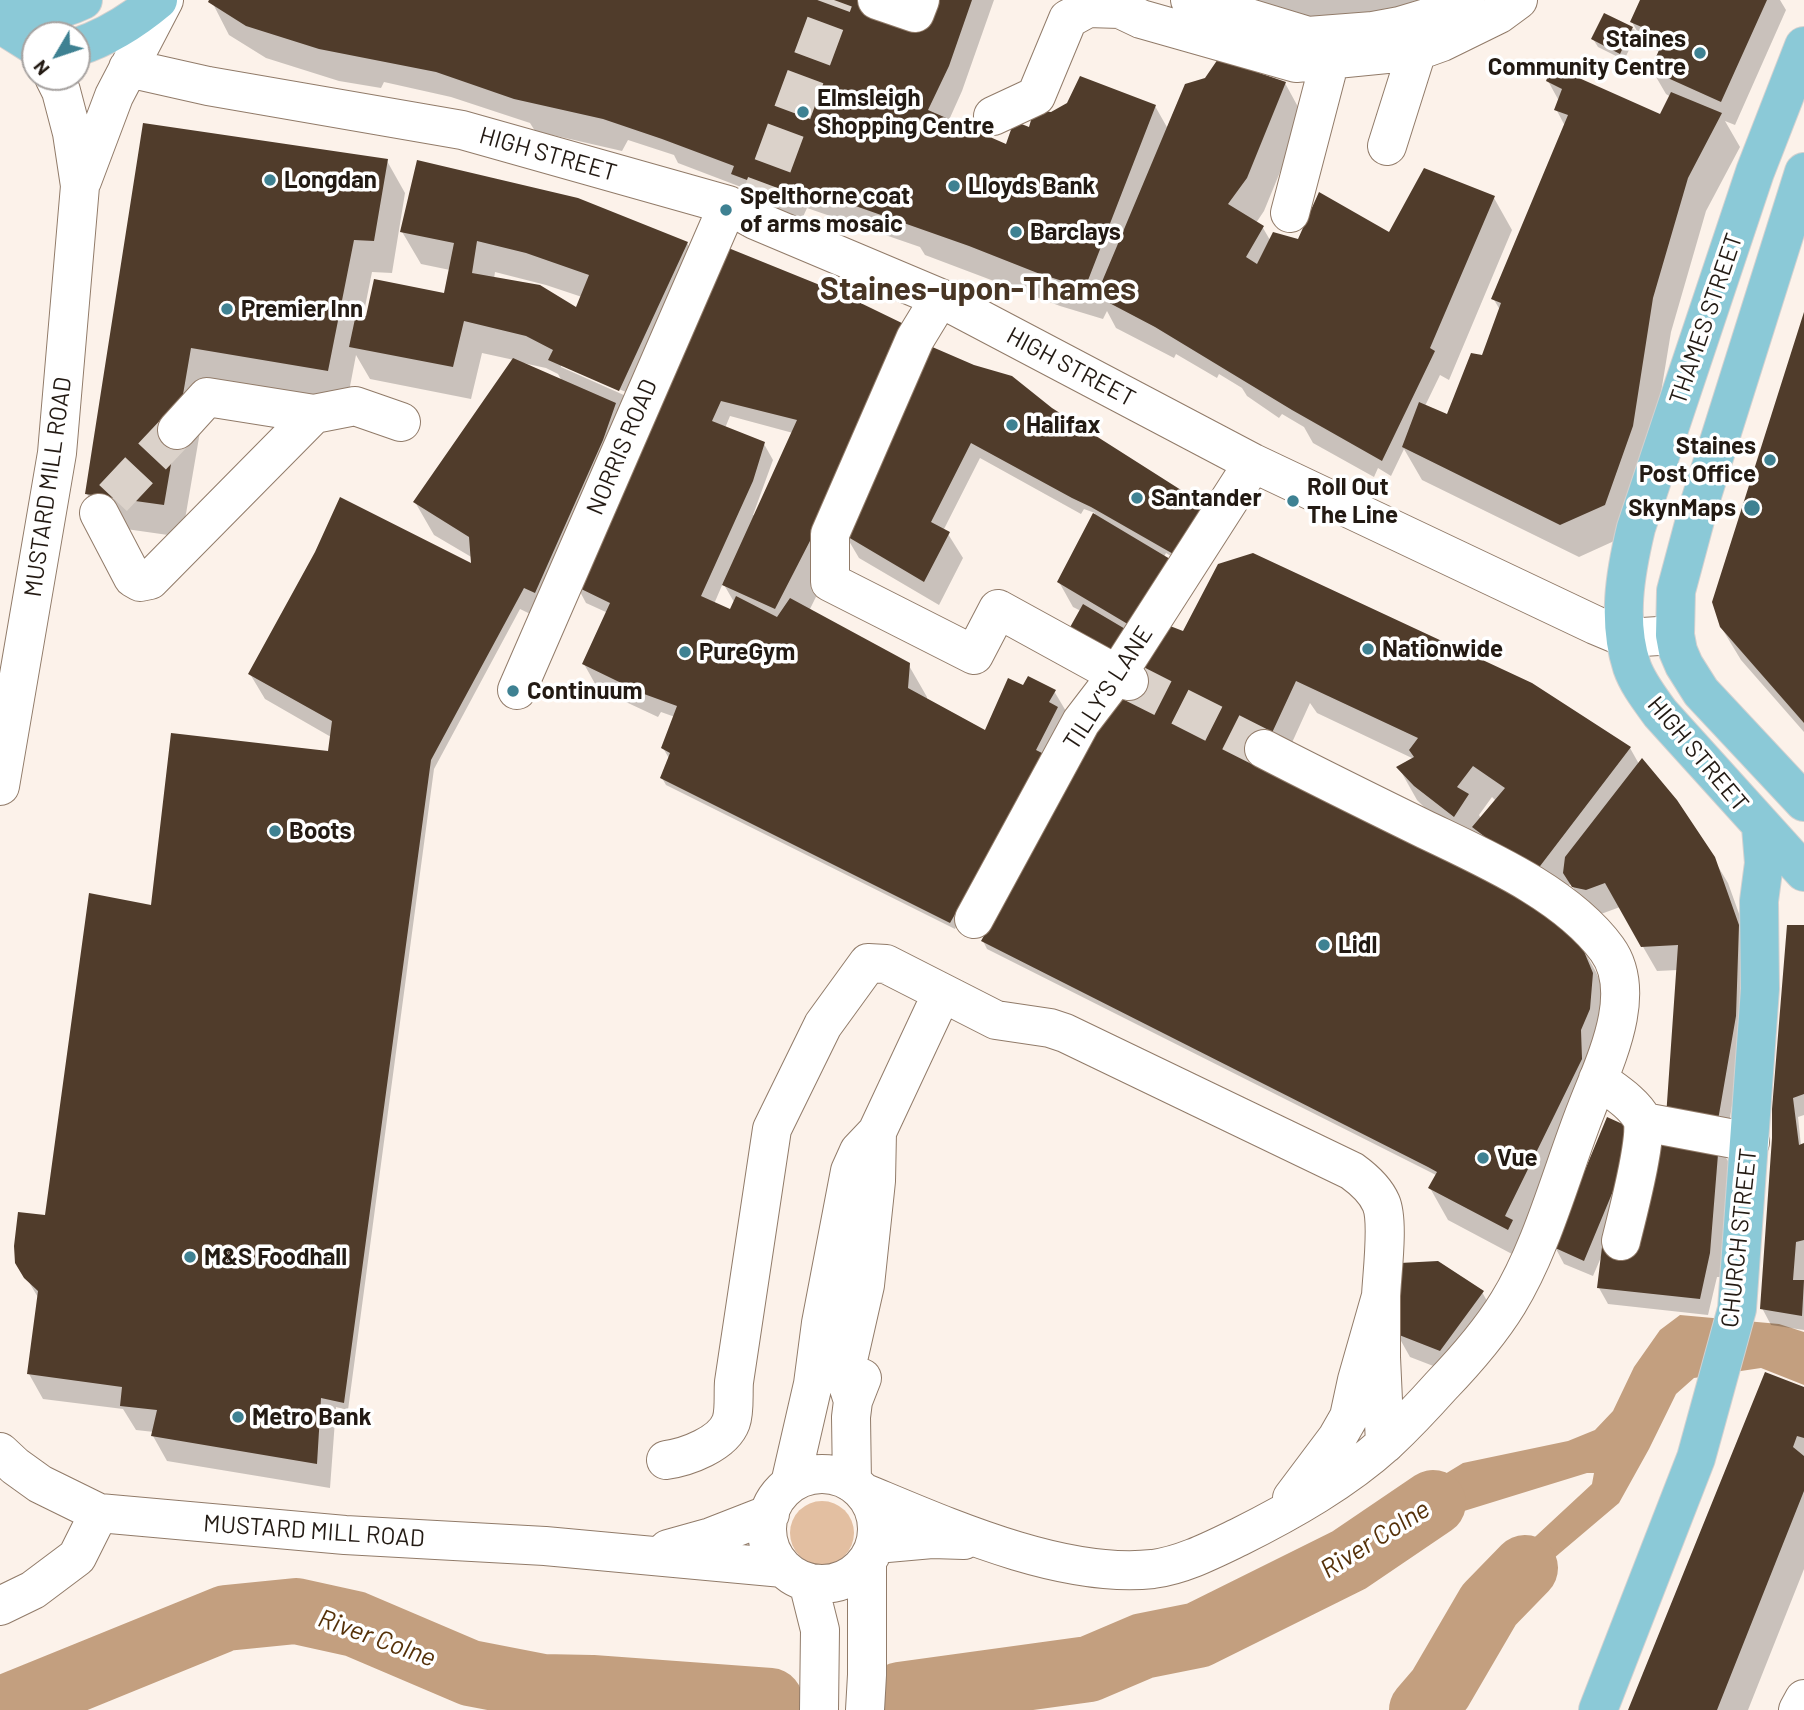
<!DOCTYPE html>
<html>
<head>
<meta charset="utf-8">
<style>
  body { margin:0 }
  #map { position:relative; width:1804px; height:1710px; overflow:hidden; background:#fcf2ea; font-family:Barlow,sans-serif }
  canvas { display:block }
  .north { position:absolute; left:21px; top:21px; width:70px; height:70px; box-sizing:border-box; background:#fff; border:2px solid #a7a3a1; border-radius:50%; rotate:231deg; font-size:19px; font-weight:700; line-height:28px; text-align:center; color:#231a13 }
  .north::after { content:''; display:block; margin:auto; width:24px; height:32px; background:#3e8192; clip-path:polygon(50% 0,100% 100%,50% 72%,0 100%) }
</style>
</head>
<body>
<div id="map">
<canvas width="1804" height="1710"></canvas>
<div class="north">N</div>
</div>
<script>
const ctx = document.querySelector('canvas').getContext('2d');
ctx.lineJoin = 'round';
function paint(path, color) {
  ctx.fillStyle = color;
  ctx.fill(path, 'evenodd');
}
function trace(path, color, width, dash) {
  ctx.strokeStyle = color;
  ctx.lineWidth = width;
  ctx.lineCap = dash ? 'butt' : 'round';
  ctx.setLineDash(dash || []);
  ctx.stroke(path);
}
function write(font, color, halo, rows, align = 'center') {
  ctx.font = font + ' Barlow,sans-serif';
  ctx.lineWidth = 7;
  ctx.setLineDash([]);
  ctx.textBaseline = 'middle';
  ctx.strokeStyle = halo;
  ctx.fillStyle = color;
  for (const [text, x, y, turn = 0] of rows) {
    ctx.save();
    ctx.translate(x, y);
    ctx.rotate((+turn || 0) * Math.PI / 180);
    ctx.textAlign = isNaN(turn) ? turn : align;
    if (halo) ctx.strokeText(text, 0, 0);
    ctx.fillText(text, 0, 0);
    ctx.restore();
  }
}
const green = new Path2D(`
  M790 1533a32 32 0 1 1 64 0a32 32 0 1 1-64 0Z`);
const water = new Path2D(`
  M1680 1315 1779 1324 1804 1332V1385L1761 1368 1694 1378 1676 1394 1649 1449 1619 1503 1521 1586 1497 1613 1483 1642 1451 1635 1509 1561 1592 1484 1594 1473H1587L1464 1511 1432 1523 1403 1546 1369 1564 1340 1538 1463 1463 1568 1441 1595 1430 1613 1411 1634 1367 1660 1330Z`);
const shadow = new Path2D(`
  M211 0H994L962 91 949 120 1007 147 1051 114 1155 106 1168 129 1285 83 1303 116 1264 211 1256 223 1263 228 1270 240 1298 241 1390 234 1494 198 1512 230 1449 380 1440 375 1425 406 1448 416 1483 357 1500 310 1493 298 1565 126 1556 109 1559 101 1548 81 1661 116 1671 97 1666 94 1652 70 1660 52 1646 46 1638 32 1624 60 1598 47 1593 39 1605 15 1637 31 1632 22 1641 0H1780L1786 10 1735 125 1725 121 1740 147 1706 211 1671 332 1650 459 1623 537 1579 557 1422 480 1404 449 1391 476 1378 468 1374 477 1313 443 1304 427 1282 414 1279 418 1247 396 1242 388 1219 374 1217 378 1176 354 1174 358 1116 328 1107 311 1103 319 1060 306 925 255 920 247 807 208 802 219 747 198 741 187 678 163 674 155 628 140 622 151 535 131 530 123 451 97 384 82 381 88 339 81 266 58 229 35Z
  M1241 0H1442L1403 40Z
  M144 125 387 161 405 193 392 273 372 272 363 317 445 296 450 270 421 264 401 230 687 243 705 276 553 625 520 609 434 769 348 1410 336 1407 330 1488 167 1461 153 1436 154 1432 136 1430 123 1409 43 1399 29 1374 39 1299 17 1262 47 1217 152 907 329 753 331 737 265 699 250 674 475 567 473 558 434 535 415 502 514 360 482 353 471 399 370 379 356 355 347 402 209 379 182 537 105 526 87 494ZM495 272 546 285 582 297 577 310 494 279ZM523 363 546 368 558 374 562 381ZM561 364 628 393 626 396 561 367Z
  M1804 316V732L1741 660 1721 627Z
  M925 359 1051 409 1202 505 1206 513 1179 561 1166 553 1164 557 1160 624 1184 634 1630 748 1639 764 1713 858 1728 883 1752 950 1744 1033 1726 1142 1678 970 1657 971 1620 907 1601 914 1579 898 1571 883 1553 905 1435 818 1417 800 1399 768 1414 759 1317 713 1310 703 1285 758 1577 938 1596 972 1611 1007 1527 1262 1448 1220 1430 1188 1436 1175 987 949 983 941 990 927 958 923 955 929 666 785 662 778 670 760 663 748 675 717 661 712 658 717 598 689 584 664 608 613 586 603 577 586 660 393ZM730 416 793 433 757 516 753 515 773 460 764 444 725 428ZM980 458 1081 514 1084 509 1095 513 1059 582 1073 607 1081 611 1121 690 1073 723 1054 691 985 732 927 701V697L908 664 809 611 846 536 859 558 939 605 963 558 948 534 943 531ZM723 583 734 602 730 611 714 604ZM1492 797 1496 801 1481 819 1479 815Z
  M1804 927V1115L1798 1117 1801 1146 1804 1145V1330L1771 1325 1762 1308Z
  M1637 1132 1605 1249 1643 1251 1718 1144 1732 1168 1723 1277H1717L1708 1315 1608 1304 1599 1288 1602 1255 1593 1276 1564 1264 1555 1247Z
  M1482 1292 1496 1317 1454 1374 1410 1357 1396 1332Z
  M1804 1389V1569L1748 1710H1630Z`);
const river = new Path2D(`
  M900 1695 1089 1669 1143 1646 1198 1635 1349 1560 1433 1503
  M0 1710 226 1618 296 1611 355 1624 470 1673 542 1687 592 1688 770 1701
  M1422 1710 1440 1689 1489 1605 1525 1568`);
const building = new Path2D(`
  M209 0H972L949 66 928 110 1006 144 1014 121 1029 127 1034 110 1051 112 1067 103 1080 76 1156 105 1085 288 1040 274 969 246 793 184 787 195 731 174 734 166 662 139 603 119 514 99 436 72 319 49 246 26 208 2Z
  M1640 0H1767L1721 102 1650 70 1665 37 1630 22Z
  M1604 13 1633 27 1620 54 1591 39Z
  M1218 59 1286 82 1247 178 1228 204 1264 226 1246 257 1257 264 1273 232 1298 239 1319 192 1389 232 1424 168 1495 196 1430 348 1435 351 1382 461 1292 410 1155 327 1096 296 1185 84 1205 78Z
  M1552 66 1660 114 1671 92 1722 113 1688 178 1653 298 1633 426 1605 505 1560 525 1402 447 1419 402 1447 414 1471 353 1482 355 1501 303 1491 299 1568 115 1554 110 1562 89 1546 81Z
  M143 123 388 159 374 241 354 240 328 371 191 348 164 505 85 494Z
  M417 160 578 198 688 242 619 391 548 360 553 350 526 336 464 321 453 367 349 347 356 314 366 316 374 279 444 293 454 243 400 232ZM477 241 526 253 589 275 576 307 540 285 472 273Z
  M721 245 842 294 908 326 811 539 775 609 722 585 797 420 721 401 712 421 765 442 753 481 701 596 730 609 736 596 777 617 790 598 910 663 908 688 985 730 1008 678 1023 685 1028 676 1056 690 1049 702 1058 707 1036 750 1046 755 950 923 660 778 670 753 661 748 677 706 644 694 582 664 610 603 575 586Z
  M1804 312V723L1720 627 1712 602Z
  M930 346 974 365 1012 376 1052 408 1203 504 1175 555 1091 507 1072 498 971 443 931 522 950 532 924 582 843 534Z
  M513 358 616 403 603 440 535 593 524 588 431 760 344 1403 321 1398 317 1464 151 1436 157 1410 120 1406 122 1387 27 1374 38 1291 24 1278 15 1263 14 1246 18 1212 45 1215 89 893 151 905 171 733 328 751 332 721 248 674 315 552 340 497 471 563 469 537 413 502Z
  M1093 513 1170 559 1131 626 1057 582Z
  M1253 553 1532 683 1631 747 1534 874 1472 827 1505 788 1473 766 1457 787 1469 794 1454 817 1414 786 1396 767 1414 757 1409 750 1418 738 1296 681 1271 735 1549 904 1578 937 1593 973 1590 1009 1581 1030 1582 1059 1505 1216 1513 1220 1508 1230 1428 1188 1437 1172 1428 1167 981 941 1157 621 1183 631 1218 564Z
  M1083 604 1132 633 1113 667 1064 638Z
  M1642 758 1677 800 1715 857 1739 925 1736 1016 1717 1126 1666 1117 1678 945 1641 947 1605 883 1586 890 1572 887 1563 873 1565 857Z
  M1787 925H1804V1094L1793 1098 1799 1145 1804 1143V1240L1796 1242 1793 1280H1804L1802 1316 1760 1309 1772 1138V1109Z
  M1607 1117 1638 1131 1584 1261 1553 1247Z
  M1650 1140 1719 1142 1710 1253 1700 1299 1597 1288 1602 1247H1639Z
  M1438 1261 1484 1291 1440 1351 1394 1333 1400 1263Z
  M1765 1372 1804 1387V1438L1797 1436 1793 1447 1804 1456V1491L1717 1710H1628Z`);
const minorTunnel = new Path2D(`
  M755 220 765 186 834 0
  M113 498 177 430
  M1129 681 1264 749`);
const minor = new Path2D(`
  M877 0 915 13 920 0
  M1111 0 1120 9 1141 19 1296 63 1417 51 1442 42 1499 14 1518 0
  M1190 0 1308 36 1373 31 1400 26 1433 16 1465 0
  M128 68 208 86 462 130 728 205 755 220 940 298 1253 463 1595 625 1626 638 1675 635
  M993 116 1036 96 1068 19 1088 8 1120 9
  M1387 146 1417 51
  M82 181 114 96 164 0
  M1290 213 1330 60
  M940 298 915 339 830 534V582L974 655 998 609 1129 681
  M177 430 207 397 314 414 355 406 401 422
  M99 513 133 578 140 582 150 580 314 414
  M517 690 728 205
  M0 786 57 453 80 186 72 133 61 91 54 77
  M974 919 1081 722 1117 675 1253 463
  M1598 1079C1612 1090 1633 1102 1642 1119 1649 1134 1626 1220 1621 1241
  M1644 1122 1750 1142
  M853 1401 846 1379 848 1360 865 1285 876 1181 877 1132
  M0 1452 15 1466 40 1484 99 1513 345 1535 545 1546 783 1568
  M666 1460C687 1457 723 1444 731 1422 735 1411 733 1394 734 1382L772 1129 823 1025 868 963 886 964 996 1020 1050 1028 1065 1033 1352 1171C1363 1179 1375 1189 1381 1203 1389 1221 1382 1274 1381 1296
  M767 1529a55 55 0 1 1 110 0a55 55 0 1 1-110 0Z
  M852 1483 851 1417 853 1401 862 1378
  M790 1484 813 1384 821 1323 850 1171 859 1151 877 1132 942 993
  M865 1493C947 1527 1062 1579 1153 1569 1183 1565 1212 1550 1239 1537 1291 1511 1344 1481 1387 1442 1406 1424 1424 1405 1441 1386 1466 1360 1489 1334 1508 1303 1542 1248 1562 1171 1586 1110 1603 1065 1640 994 1607 949 1566 893 1484 858 1422 828 1369 802 1316 776 1264 749
  M1292 1498 1337 1438 1349 1417 1357 1380 1381 1296V1357L1385 1444
  M876 1544 932 1539 964 1540
  M668 1549 711 1537 770 1514
  M808 1582 820 1630 819 1710
  M0 1606 33 1590 77 1557 99 1513
  M865 1710 867 1675V1563
  M1798 1710 1804 1699`);
const major = new Path2D(`
  M0 16C27 17 58 12 83 0
  M0 24 35 46
  M1804 46 1755 172 1636 528C1625 574 1617 621 1632 667 1638 684 1650 699 1660 713L1804 872
  M77 47C108 37 133 21 158 0
  M1804 172 1699 505 1676 591 1675 635 1678 651 1684 665 1701 692 1804 802
  M1598 1710 1696 1458 1737 1309 1760 989 1759 901 1764 863 1761 827`);
const markers = [
  [1700,53,7,"#3e8192"],
  [803,112,7,"#3e8192"],
  [270,180,7,"#3e8192"],
  [954,186,7,"#3e8192"],
  [726,210,7,"#3e8192"],
  [1016,232,7,"#3e8192"],
  [227,309,7,"#3e8192"],
  [1012,425,7,"#3e8192"],
  [1770,460,7,"#3e8192"],
  [1137,498,7,"#3e8192"],
  [1293,501,7,"#3e8192"],
  [1752,508,9,"#3e8192"],
  [1368,649,7,"#3e8192"],
  [685,652,7,"#3e8192"],
  [513,691,7,"#3e8192"],
  [275,831,7,"#3e8192"],
  [1324,945,7,"#3e8192"],
  [1483,1158,7,"#3e8192"],
  [190,1257,7,"#3e8192"],
  [238,1417,7,"#3e8192"]
];
const poiNames = [
  ["Staines",1686,39,"right"],
  ["Community Centre",1686,67,"right"],
  ["Elmsleigh",817,98],
  ["Shopping Centre",817,126],
  ["Longdan",284,180],
  ["Lloyds Bank",968,186],
  ["Spelthorne coat",740,196],
  ["of arms mosaic",740,224],
  ["Barclays",1030,232],
  ["Premier Inn",241,309],
  ["Halifax",1026,425],
  ["Staines",1756,446,"right"],
  ["Post Office",1756,474,"right"],
  ["Roll Out",1307,487],
  ["The Line",1307,515],
  ["Santander",1151,498],
  ["SkynMaps",1736,508,"right"],
  ["Nationwide",1382,649],
  ["PureGym",699,652],
  ["Continuum",527,691],
  ["Boots",289,831],
  ["Lidl",1338,945],
  ["Vue",1497,1158],
  ["M&S Foodhall",204,1257],
  ["Metro Bank",252,1417]
];
const streetNames = [
  ["HIGH STREET",548,154,16],
  ["THAMES STREET",1706,319,-71],
  ["HIGH STREET",1071,367,28],
  ["NORRIS ROAD",622,447,-67],
  ["MUSTARD MILL ROAD",48,487,-82],
  ["TILLY'S LANE",1108,688,-57],
  ["HIGH STREET",1698,754,50],
  ["CHURCH STREET",1739,1238,-84],
  ["MUSTARD MILL ROAD",314,1531,4]
];
const waterNames = [
  ["River Colne",1375,1539,-32],
  ["River Colne",377,1638,20]
];
const districtNames = [
  ["Staines-upon-Thames",978,289]
];
paint(green, '#e3bfa1');
paint(water, '#c39f7f');
paint(shadow, '#0003');
trace(river, '#c39f7f', 66);
paint(building, '#503c2b');
trace(minorTunnel, '#dbd2ca', 38, [38, 19]);
trace(minor, '#917b69', 40);
trace(major, '#d3d1d0', 40);
trace(minor, '#fff', 38);
trace(major, '#8bc9d7', 38);
for (const [x, y, r, color] of markers) {
  const dot = new Path2D();
  dot.arc(x, y, r, 0, 2 * Math.PI);
  ctx.fillStyle = color;
  ctx.fill(dot);
  trace(dot, '#fff', 2.5);
}
write('bold 24px', '#231a13', '#fff', poiNames, 'left');
write('24px', '#231a13', '#fff', streetNames);
write('italic 26px', '#553109', '#fff', waterNames);
write('bold 32px', '#483524', '#fff', districtNames);
</script>
</body>
</html>
